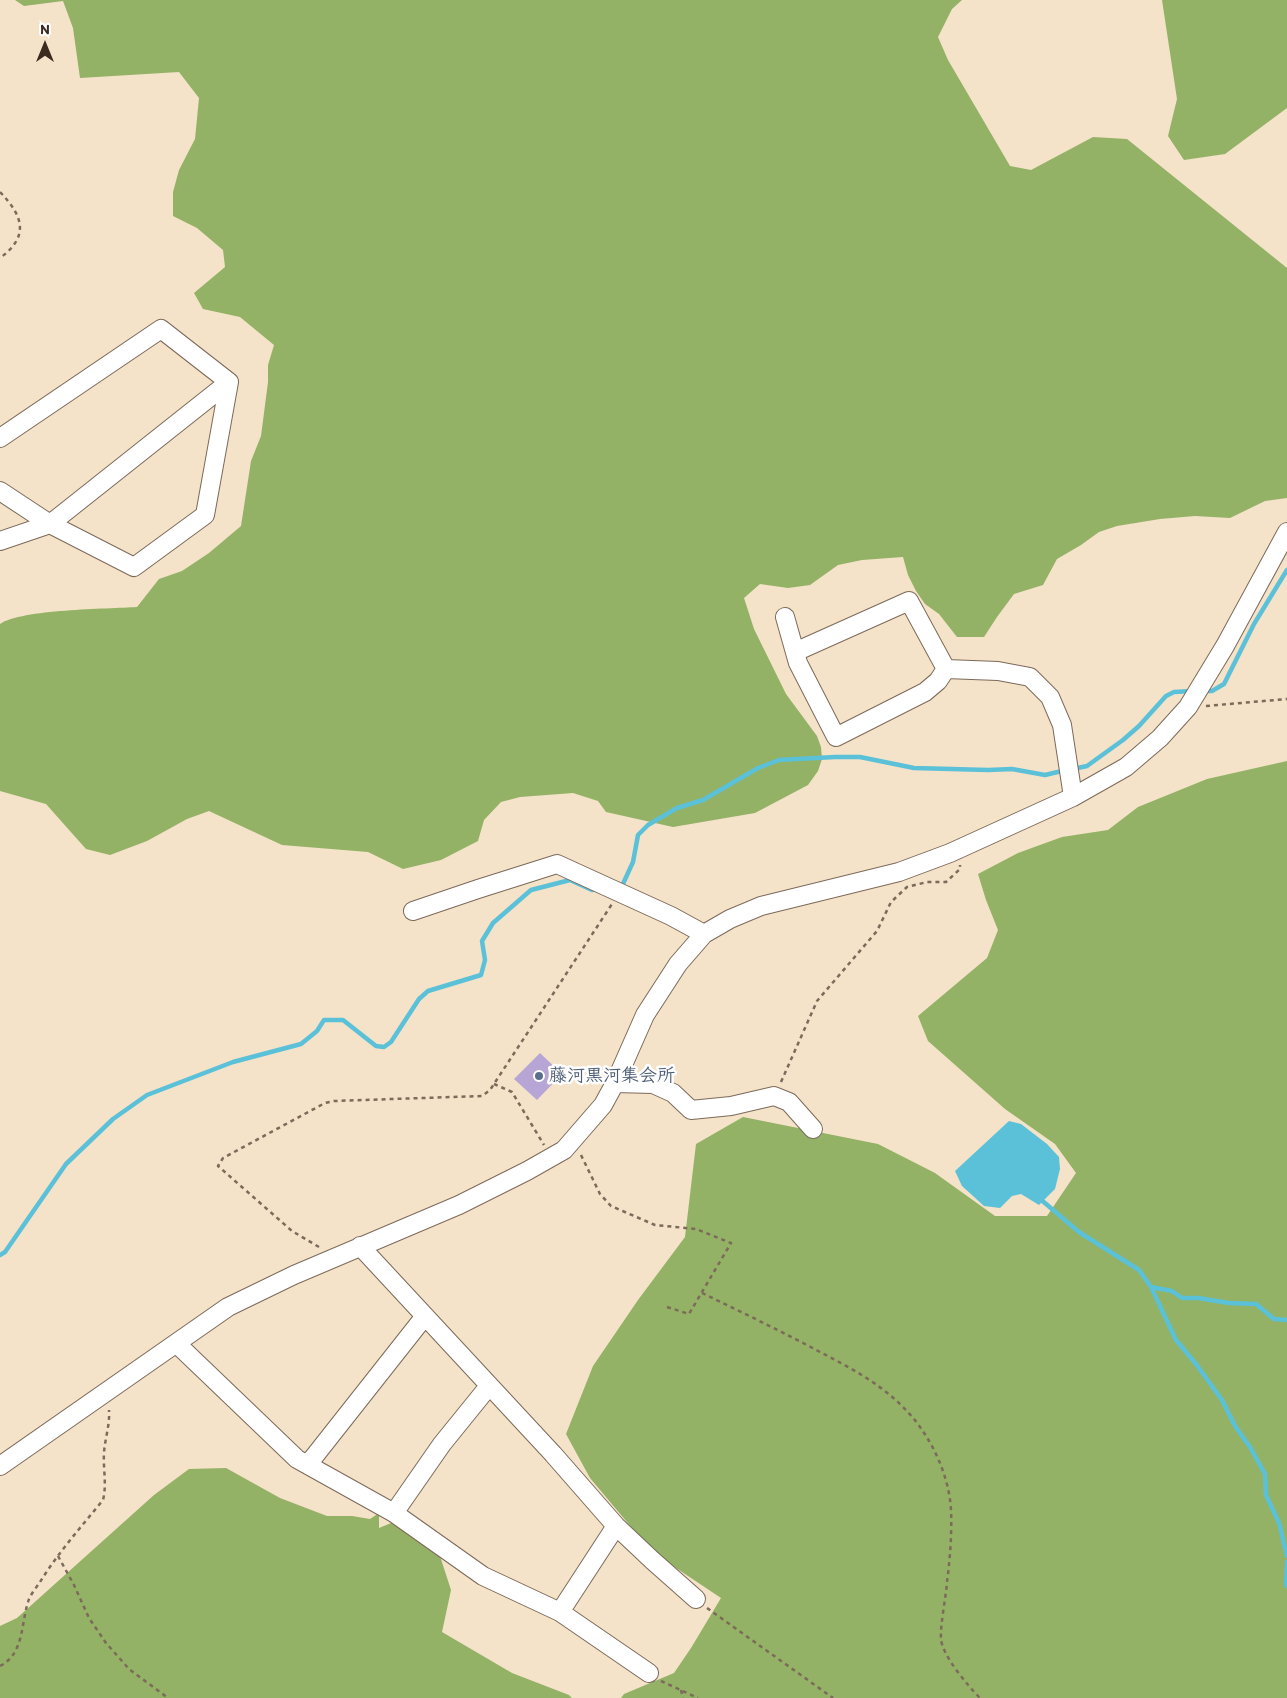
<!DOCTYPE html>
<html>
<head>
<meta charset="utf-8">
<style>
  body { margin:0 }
  #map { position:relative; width:1287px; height:1698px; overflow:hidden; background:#f4e2c9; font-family:Itim,sans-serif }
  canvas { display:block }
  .north { position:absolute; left:20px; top:20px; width:50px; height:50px; -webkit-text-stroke:4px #fff; paint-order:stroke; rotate:0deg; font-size:14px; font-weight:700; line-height:20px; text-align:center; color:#3b2a1e }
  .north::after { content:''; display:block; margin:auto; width:18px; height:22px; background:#3b2a1e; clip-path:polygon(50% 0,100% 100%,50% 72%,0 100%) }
</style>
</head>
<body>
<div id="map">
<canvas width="1287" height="1698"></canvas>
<div class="north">N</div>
</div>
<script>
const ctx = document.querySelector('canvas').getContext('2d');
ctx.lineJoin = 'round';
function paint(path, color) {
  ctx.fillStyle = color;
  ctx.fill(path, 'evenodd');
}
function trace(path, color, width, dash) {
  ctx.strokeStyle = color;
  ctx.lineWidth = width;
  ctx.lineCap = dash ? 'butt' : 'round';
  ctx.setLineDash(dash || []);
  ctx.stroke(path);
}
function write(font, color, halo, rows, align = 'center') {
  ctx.font = font + ' Itim,"Klee One",sans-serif';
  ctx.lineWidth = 5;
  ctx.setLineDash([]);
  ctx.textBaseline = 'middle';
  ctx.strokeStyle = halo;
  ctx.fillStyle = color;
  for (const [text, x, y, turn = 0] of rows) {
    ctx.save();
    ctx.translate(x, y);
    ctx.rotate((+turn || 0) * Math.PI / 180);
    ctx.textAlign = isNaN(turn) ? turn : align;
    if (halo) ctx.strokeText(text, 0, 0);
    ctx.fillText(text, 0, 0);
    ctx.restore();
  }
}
const forest = new Path2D(`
  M15 0H962L952 9 938 37 948 60 1010 166 1031 170 1093 137 1127 139 1287 268V498L1265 501 1230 518 1195 516 1160 519 1117 526 1099 532 1081 545 1057 559 1043 585 1014 594 997 617 984 637H957L939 614 925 604 916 591 908 575 903 557 862 560 838 565 810 585 788 588 760 584 744 598 754 629 786 694 817 736 821 747 822 759 818 771 808 785 755 813 673 827 606 812 598 801 573 793 520 797 501 802 484 820 478 841 441 860 403 869 368 852 282 845 209 811 187 819 147 841 110 855 86 849 46 804 0 791V624C22 609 107 609 137 607L159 579 182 571 209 553 241 526 251 461 261 436 268 382V365L274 345 240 317 203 309 194 293 225 267 223 250 197 228 173 216V192L179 170 195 139 199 98 179 72 80 78 73 28 63 1 24 6Z
  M1162 0H1287V108L1225 154 1184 160 1168 136 1177 99Z
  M1287 761V1698H621L624 1694 674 1673 691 1648 721 1598 652 1552 590 1478 566 1434 593 1366 638 1300 685 1237 696 1144 743 1117 878 1144 935 1173 995 1216H1047L1076 1173 1055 1144 1005 1109 928 1041 918 1016 987 958 998 930 986 900 978 874 1018 853 1062 837 1108 830 1138 807 1207 779Z
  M226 1468 280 1498 327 1516H352L370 1519 379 1513V1528L396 1521 439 1553 451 1590 442 1632 512 1673 569 1695 572 1698H0V1626L17 1618 154 1495 189 1469Z`);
const water = new Path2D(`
  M1009 1121 1021 1124 1047 1144 1059 1157 1060 1169 1055 1189 1039 1205 1021 1194 1012 1196 1000 1208 984 1206 962 1186 955 1171Z`);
const stream = new Path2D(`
  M1203 691H1212L1224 684 1254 624 1287 570
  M1073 769 1087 766 1123 740 1139 726 1166 696 1174 692 1192 691
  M619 887 622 886 633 862 638 835 648 825 677 808 703 800 758 768 779 760 835 757H860L914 768 988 770 1012 769 1045 775 1066 770
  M1039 1198 1079 1232 1139 1270 1151 1287 1172 1291 1182 1298H1198L1229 1303 1256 1304 1274 1319 1287 1320
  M0 1255 5 1252 66 1164 113 1119 147 1095 233 1062 301 1044 317 1031 324 1020H343L376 1046 384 1047 391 1042 419 999 428 991 481 975 485 960 482 941 493 923 531 890 570 880 592 890 599 889
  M1151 1287 1176 1340 1196 1364 1222 1400 1235 1426 1250 1447 1265 1474 1266 1495 1279 1523 1287 1556
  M1287 1562 1286 1584 1287 1586`);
const building = new Path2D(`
  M540 1053 562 1074 537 1100 514 1079Z`);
const path = new Path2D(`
  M0 192C23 216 30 236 0 258
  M1206 706 1287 699
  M781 1082 817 1001 877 931 891 902 907 887 927 882H946L960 869V865
  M494 1084 512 1092 544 1145
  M581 1155 600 1194 611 1206 655 1225 696 1229 731 1243 689 1314 664 1306
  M319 1247 292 1231 218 1166 223 1158 325 1103 334 1101 482 1096 490 1090 612 904
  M702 1293C741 1312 781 1331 820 1352 849 1367 879 1383 902 1406 929 1432 949 1473 951 1510 952 1534 950 1559 947 1582 946 1597 940 1625 941 1639 942 1655 968 1686 980 1698
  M58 1556 74 1585 89 1618 106 1643 129 1669 168 1698
  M707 1608 833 1698
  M0 1666C24 1654 21 1624 28 1602 30 1595 36 1588 40 1582 58 1553 81 1527 103 1500 107 1484 103 1469 104 1453 105 1438 110 1425 109 1410
  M661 1681 698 1698
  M681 1690 683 1698`);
const minor = new Path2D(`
  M0 438 161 329 229 382 205 515 134 567 50 524 0 491
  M0 541 50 524 229 382
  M785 617 798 663 836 737 925 692 938 681 946 669 998 671 1030 677 1050 697 1062 725 1073 797
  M795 652 909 601 946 669
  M413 911 478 889 557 864 671 916 704 934
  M615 1083 653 1084 673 1093 691 1110 731 1106 774 1096 789 1102 813 1129
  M360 1246 553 1454 616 1526 652 1560 696 1599
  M177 1344 297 1459 394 1513 483 1576 560 1612 649 1673
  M306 1464 313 1458 425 1316
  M0 1466 228 1307 294 1275 459 1205 527 1171 564 1150 603 1105 615 1083 645 1015 678 964 704 934 730 919 761 906 899 872 950 853 1073 797 1126 767 1160 738 1188 707 1225 646 1287 532
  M394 1513 442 1444 489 1386
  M560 1612 616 1526`);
const markers = [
  [539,1076,5,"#5c6f8a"]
];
const serviceNames = [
  ["藤河黒河集会所",549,1076]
];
paint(forest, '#93b265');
paint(water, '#5bc1d8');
trace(stream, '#5bc1d8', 4.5);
paint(building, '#b6a5d5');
trace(minor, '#7c6a5a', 20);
trace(path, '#7c6a5a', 2.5, [4, 4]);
trace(minor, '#fff', 18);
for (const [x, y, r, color] of markers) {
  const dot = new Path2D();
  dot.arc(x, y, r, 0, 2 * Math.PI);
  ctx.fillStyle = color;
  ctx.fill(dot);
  trace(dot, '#fff', 2);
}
write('bold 18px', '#4e5e75', '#fff', serviceNames, 'left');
</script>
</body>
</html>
